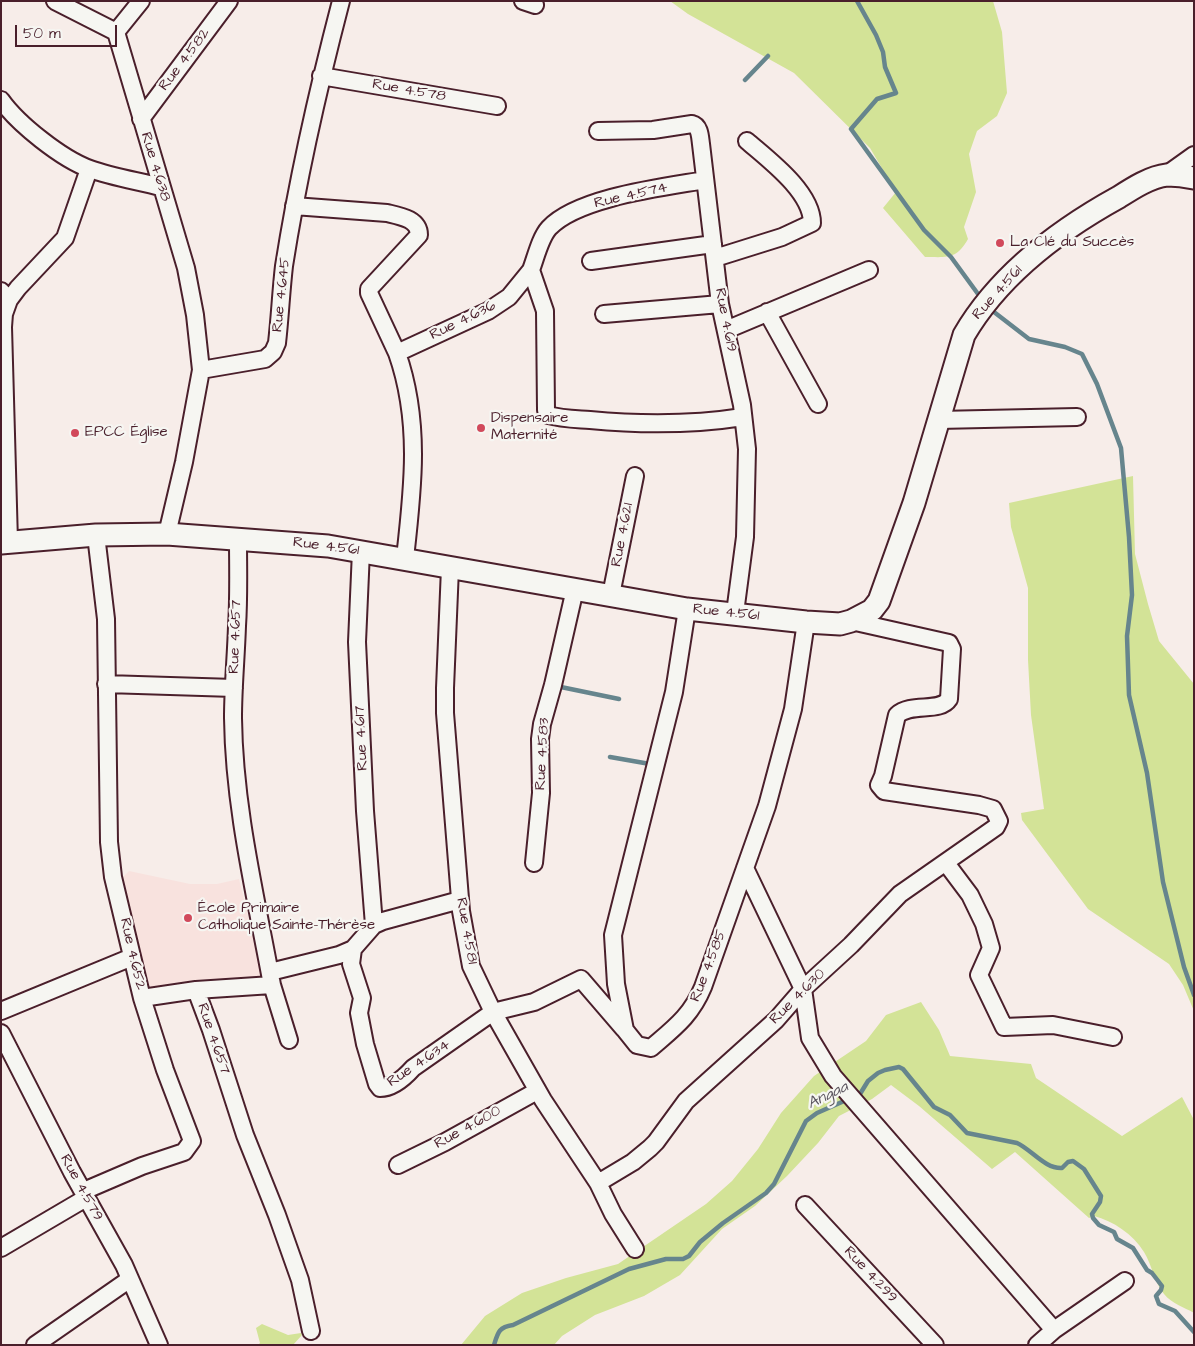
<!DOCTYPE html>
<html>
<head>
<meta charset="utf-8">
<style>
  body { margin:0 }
  #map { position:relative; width:1195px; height:1346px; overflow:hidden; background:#f7ede9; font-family:"Architects Daughter",sans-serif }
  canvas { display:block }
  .frame { position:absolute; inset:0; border:2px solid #4a1f2b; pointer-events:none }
  .scale { position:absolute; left:15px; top:25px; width:102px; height:22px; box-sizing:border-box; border:2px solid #4a1f2b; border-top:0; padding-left:6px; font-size:15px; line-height:18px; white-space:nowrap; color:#4a1f2b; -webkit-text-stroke:4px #f6f6f2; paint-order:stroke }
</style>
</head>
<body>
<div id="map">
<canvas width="1195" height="1346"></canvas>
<div class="frame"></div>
<div class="scale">50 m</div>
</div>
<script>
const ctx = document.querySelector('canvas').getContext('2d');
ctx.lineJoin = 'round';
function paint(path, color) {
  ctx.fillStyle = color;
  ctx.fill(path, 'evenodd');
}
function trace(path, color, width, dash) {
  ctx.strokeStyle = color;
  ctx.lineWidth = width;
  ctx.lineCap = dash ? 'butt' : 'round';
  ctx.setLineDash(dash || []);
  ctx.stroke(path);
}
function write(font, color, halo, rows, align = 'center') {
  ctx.font = font + ' "Architects Daughter",sans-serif';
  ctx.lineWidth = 4.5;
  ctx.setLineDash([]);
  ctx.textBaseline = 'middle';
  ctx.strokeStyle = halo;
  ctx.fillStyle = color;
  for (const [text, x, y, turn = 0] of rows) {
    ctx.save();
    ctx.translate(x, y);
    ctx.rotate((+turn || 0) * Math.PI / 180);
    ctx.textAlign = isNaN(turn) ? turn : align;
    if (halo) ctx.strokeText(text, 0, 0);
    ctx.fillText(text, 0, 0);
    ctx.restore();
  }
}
const built = new Path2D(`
  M129 871 190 884H217L239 879 257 953 265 979 144 988 120 880Z`);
const green = new Path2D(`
  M670 1H993L1002 32 1007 93 997 116 977 131 969 154 976 192 964 227 968 239C956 260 947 257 925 257L883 208 896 192 870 148 794 73 688 14Z
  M1133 476 1135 554 1148 604 1159 641 1194 684V1011L1183 985 1169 964 1088 909 1022 820 1021 813 1044 809 1031 715 1028 660V588L1011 527 1009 503Z
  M921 1002 939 1030 950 1056 1031 1064 1036 1078 1122 1136 1182 1097 1194 1120V1313C1184 1307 1172 1304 1164 1294 1154 1282 1152 1265 1144 1252 1133 1234 1113 1221 1094 1216L1089 1218 1015 1152 992 1169 919 1106 891 1085 872 1099 839 1116 818 1143 787 1176 755 1206 722 1229 680 1275 644 1296 595 1315 562 1336 554 1345H461L485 1316 522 1293 566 1278 618 1264 706 1204 732 1181 758 1149 781 1113 814 1076 866 1041 886 1015Z
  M262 1324 288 1335 301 1333 302 1335 293 1345H258L260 1343 256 1328Z`);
const stream = new Path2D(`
  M857 1 876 35 883 52 885 67 896 93 877 99 851 129 924 230 951 257 978 294
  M745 80 768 56
  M994 312 1029 339 1065 347 1082 354 1097 384 1121 448 1129 537 1132 595 1127 636 1129 695 1147 773 1163 882 1184 967 1194 995
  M556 686 619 699
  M610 757 650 764
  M494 1345C498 1332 499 1327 513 1325L629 1269 666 1259H683L689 1256 700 1242 723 1223 766 1193 774 1184 806 1121 817 1113 860 1094 868 1081 878 1073 885 1070 899 1067 903 1069 934 1107 950 1115 967 1133 1017 1143C1032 1150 1045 1169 1062 1168L1068 1162 1073 1161 1084 1169 1101 1196 1100 1202 1092 1214 1093 1218 1099 1225 1114 1232 1117 1239 1133 1248 1147 1270 1152 1273 1162 1286 1161 1290 1156 1296 1159 1304 1175 1311 1194 1332`);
const minor = new Path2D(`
  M55 1 116 32 186 268 195 315 201 370
  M523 1 535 5
  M116 32 141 1
  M321 76 497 106
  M1 100C18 124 62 159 90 169 112 177 138 181 161 187
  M141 119 229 1
  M598 131 653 130 692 124C700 126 700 137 701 144L720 304 742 405 747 449 745 537 735 613
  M1166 175 1194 155
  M294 206 387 213C400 216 419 219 419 235L369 289V293L397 353
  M715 258 782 237 812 223C812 192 769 160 747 141
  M591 261 713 244
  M531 270C536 257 540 238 549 228 578 197 665 187 705 180
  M1 291 9 300 4 314 3 327 9 542
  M9 300 18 288 65 238 89 169
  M767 312 818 404
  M604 314 720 304
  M726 330 869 270
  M938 420 1077 417
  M167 534 184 462 201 370 265 359 273 352 277 343C280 317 281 292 284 266 298 177 318 89 341 1
  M238 539C238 568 239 597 237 626 236 657 233 687 233 718 234 808 256 897 272 985L196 990 211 1030 245 1135 277 1215 300 1280 311 1331
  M361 551 357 642 365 811 374 925
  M405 558C413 488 421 421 397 353L488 311 509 297 531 270 545 311 546 410 548 415C562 419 577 419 590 420 642 425 692 425 743 417
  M450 568 445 688V713L461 911 471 966 493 1012 543 1100 598 1183 613 1214 635 1249
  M611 595 635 476
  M687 609 674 692 613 935 616 984 625 1030 637 1045 651 1048C674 1028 691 1016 703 987L767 806 793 709 806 622
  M106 684 234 688
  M534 863 541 793 540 739 542 724 553 685 575 589
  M946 863 970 895 984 924 991 948 979 975 1004 1027 1053 1025 1113 1037
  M745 868 803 989 810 1038 833 1076 1054 1330
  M460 900 383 921 374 925 353 949 351 964 362 998 359 1013 365 1044 377 1084 380 1088C393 1088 405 1077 413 1068L493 1012 534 1002 581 979 624 1029
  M270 972 339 955 353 949
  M272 985 289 1040
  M142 998 196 990
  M1 1011 132 957
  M1 1033 72 1172 124 1265 159 1345
  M398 1165 445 1142 537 1091
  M598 1183 633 1162 650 1148 656 1142 686 1101 776 1020 803 989 851 945 900 894 996 827 999 821 993 809 979 805 884 791 879 785 883 776 897 715C911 702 940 713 949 699L952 649 949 643 851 621
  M805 1205 935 1345
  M1 1248 86 1198V1190L142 1166 184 1152 192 1141 165 1070 142 998 113 877 109 842 106 619 96 535
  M35 1345 130 1279
  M1037 1345 1054 1330 1125 1281`);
const major = new Path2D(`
  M1 543 96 535 167 534 328 546 687 609 806 622 840 624 851 621 872 610 879 601 914 503 964 335C999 275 1059 230 1119 197 1133 188 1150 177 1167 175 1176 175 1185 176 1194 178`);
const markers = [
  [1000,243,5,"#d1495b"],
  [481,428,5,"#d1495b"],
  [75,433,5,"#d1495b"],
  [188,918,5,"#d1495b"]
];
const streetNames = [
  ["Rue 4.582",185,60,-53],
  ["Rue 4.578",409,91,10],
  ["Rue 4.638",155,167,73],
  ["Rue 4.574",631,196,-13],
  ["Rue 4.561",998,293,-48],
  ["Rue 4.645",282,295,-84],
  ["Rue 4.619",725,320,79],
  ["Rue 4.636",463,321,-26],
  ["Rue 4.621",623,535,-79],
  ["Rue 4.561",326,547,7],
  ["Rue 4.561",726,613,6],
  ["Rue 4.657",236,637,-88],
  ["Rue 4.617",362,738,-93],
  ["Rue 4.583",543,754,-87],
  ["Rue 4.581",466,931,80],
  ["Rue 4.652",132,954,77],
  ["Rue 4.585",709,966,-69],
  ["Rue 4.630",798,997,-45],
  ["Rue 4.657",213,1039,71],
  ["Rue 4.634",419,1064,-34],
  ["Rue 4.600",468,1128,-29],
  ["Rue 4.579",81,1188,61],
  ["Rue 4.299",870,1275,47]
];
const poiNames = [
  ["La Clé du Succès",1010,243],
  ["Dispensaire",491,419],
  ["Maternité",491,436],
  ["EPCC Église",85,433],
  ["École Primaire",198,909],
  ["Catholique Sainte-Thérèse",198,926]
];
const waterNames = [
  ["Angaa",828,1096,-26]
];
paint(built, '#f8e2de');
paint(green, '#d3e397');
trace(stream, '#66858d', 4.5);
trace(minor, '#4a1f2b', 20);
trace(major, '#4a1f2b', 25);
trace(minor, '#f6f6f2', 16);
trace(major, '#f6f6f2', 21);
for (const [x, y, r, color] of markers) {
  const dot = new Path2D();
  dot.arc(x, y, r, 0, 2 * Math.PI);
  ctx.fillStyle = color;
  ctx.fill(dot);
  trace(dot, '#f6f6f2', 2);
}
write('15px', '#4a1f2b', '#f6f6f2', streetNames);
write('15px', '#4a1f2b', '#f6f6f2', poiNames, 'left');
write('italic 16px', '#58525c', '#f6f6f2', waterNames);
</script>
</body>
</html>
